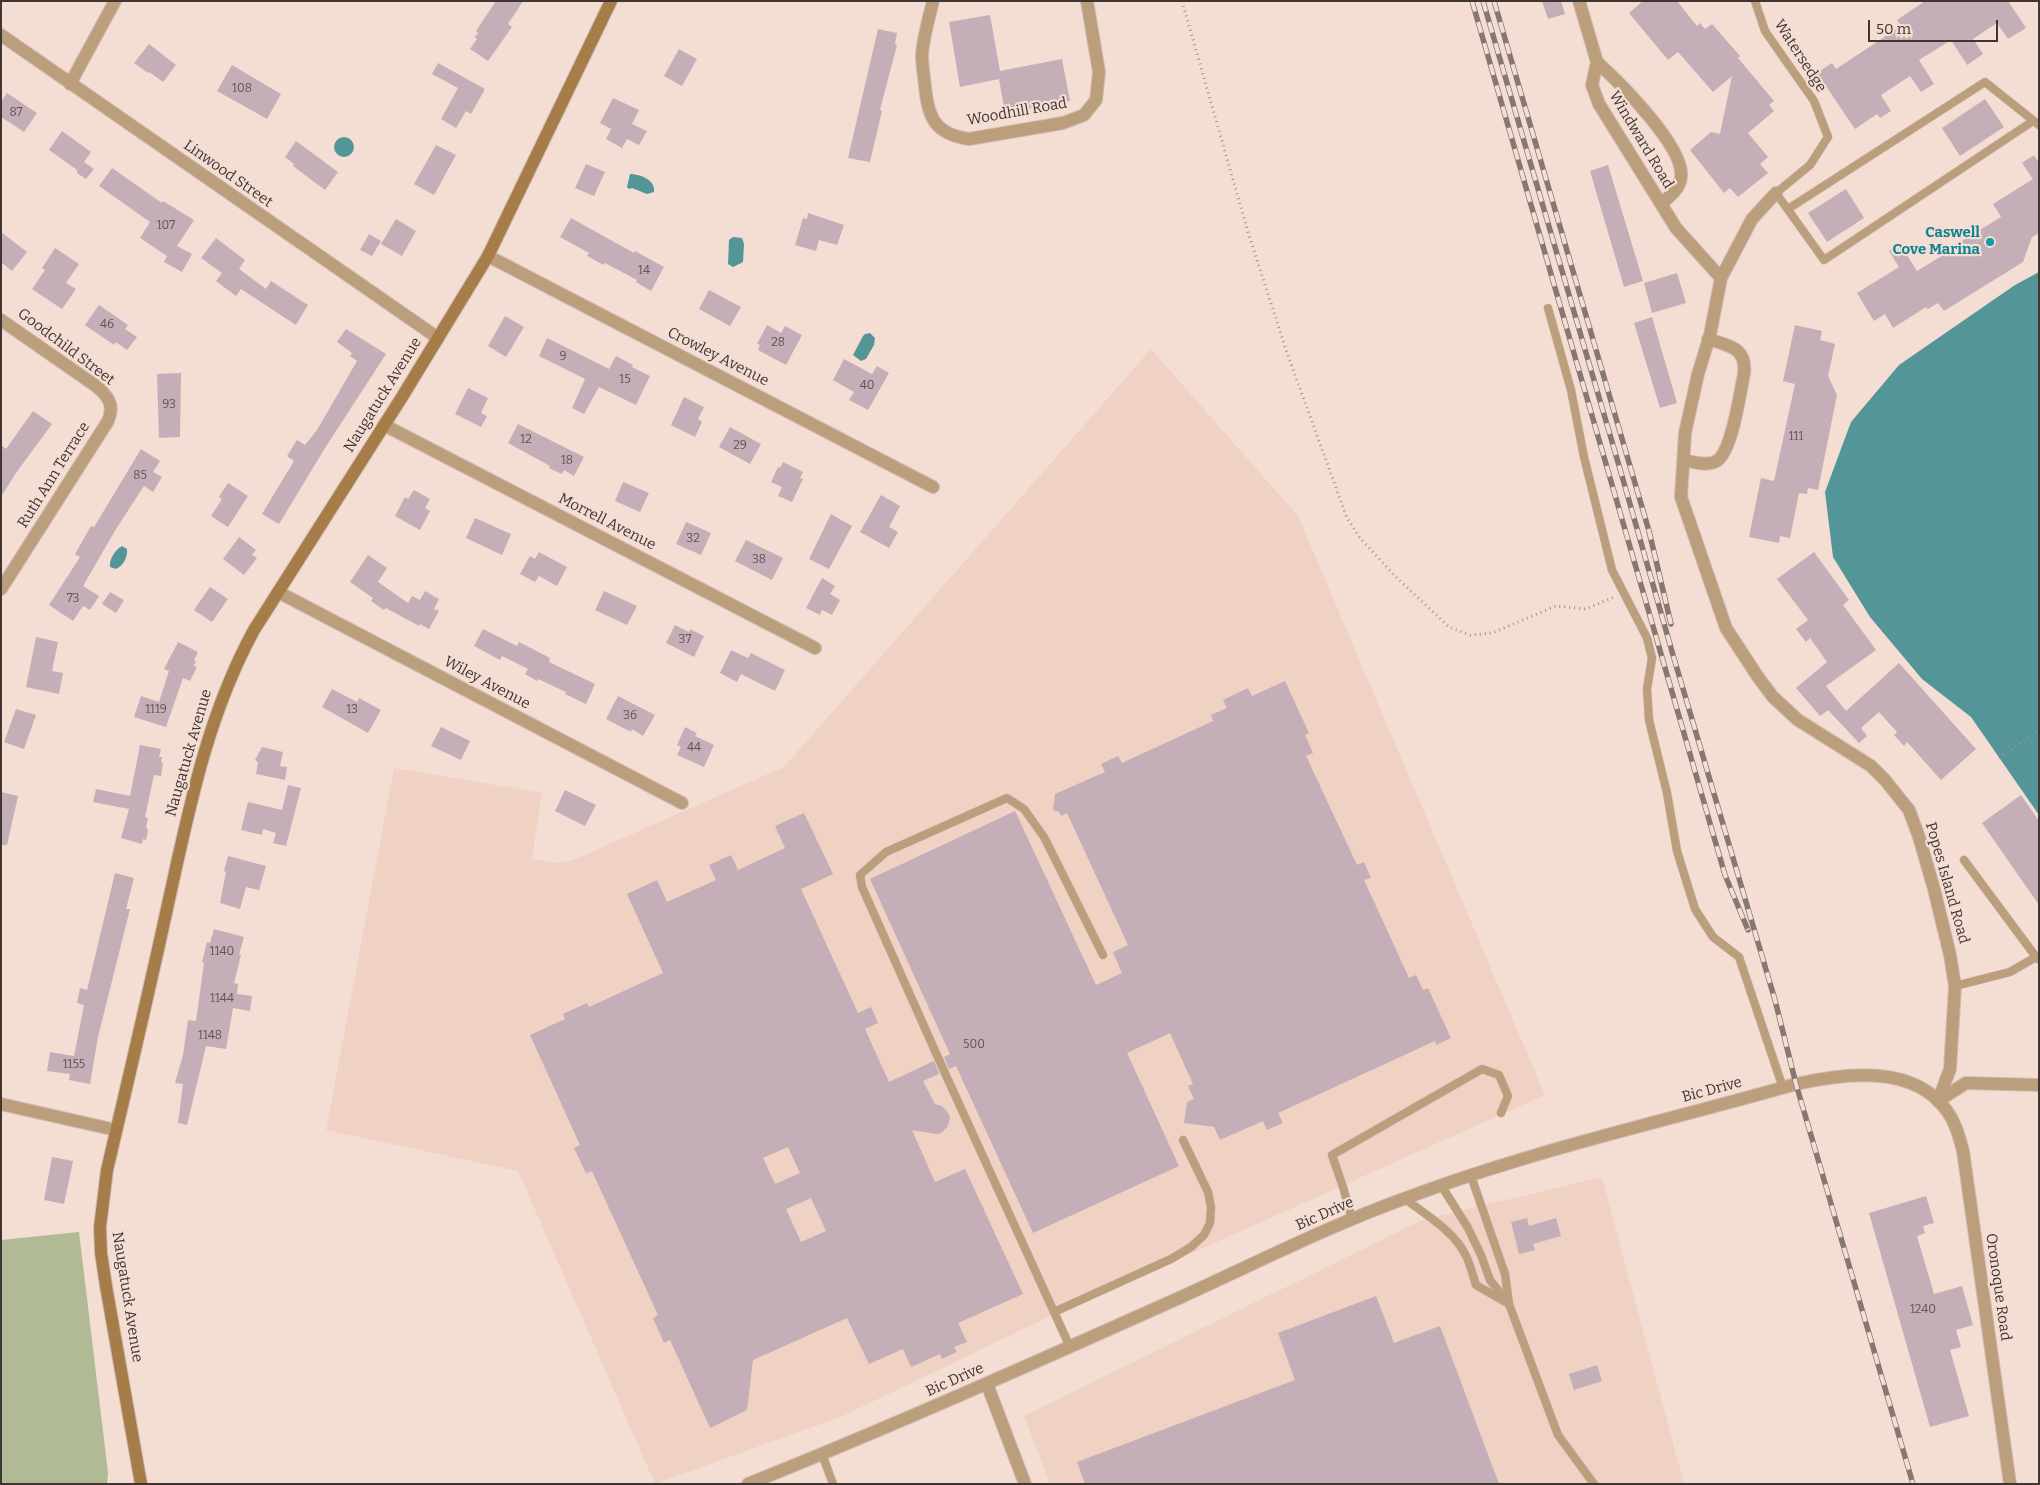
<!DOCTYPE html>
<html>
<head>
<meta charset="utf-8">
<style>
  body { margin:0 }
  #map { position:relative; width:2040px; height:1485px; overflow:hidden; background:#f4ded4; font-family:Bitter,serif }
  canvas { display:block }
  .frame { position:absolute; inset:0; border:2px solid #3f3632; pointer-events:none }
  .scale { position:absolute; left:1868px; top:20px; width:130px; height:22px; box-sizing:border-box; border:2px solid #3f3632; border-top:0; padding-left:6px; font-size:15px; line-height:18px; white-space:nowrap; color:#3f3632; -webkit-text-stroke:4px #f4ded4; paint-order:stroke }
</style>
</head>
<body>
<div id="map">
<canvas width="2040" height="1485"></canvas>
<div class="frame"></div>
<div class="scale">50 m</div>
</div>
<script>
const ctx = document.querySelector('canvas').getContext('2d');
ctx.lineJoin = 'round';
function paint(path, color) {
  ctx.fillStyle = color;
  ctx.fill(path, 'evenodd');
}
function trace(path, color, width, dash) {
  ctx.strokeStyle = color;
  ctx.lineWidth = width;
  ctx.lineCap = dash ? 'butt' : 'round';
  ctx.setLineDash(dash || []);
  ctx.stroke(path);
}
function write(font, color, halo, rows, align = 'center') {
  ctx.font = font + ' Bitter,serif';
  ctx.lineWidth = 4.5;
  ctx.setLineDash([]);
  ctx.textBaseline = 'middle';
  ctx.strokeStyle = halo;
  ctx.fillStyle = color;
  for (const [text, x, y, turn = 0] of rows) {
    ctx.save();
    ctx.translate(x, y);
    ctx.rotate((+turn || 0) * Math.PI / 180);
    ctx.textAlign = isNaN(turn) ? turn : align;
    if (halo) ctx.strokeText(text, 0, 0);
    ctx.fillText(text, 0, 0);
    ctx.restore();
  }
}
const built = new Path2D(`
  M1151 349 1298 516 1545 1095 1040 1321 843 1416 655 1484 518 1171 326 1130 394 768 542 793 532 859 558 863 573 860 784 767Z
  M1602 1177 1684 1484H1050L1024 1416 1422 1220Z`);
const green = new Path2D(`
  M79 1232 108 1473 107 1484H1V1240Z`);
const water = new Path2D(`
  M334 147a10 10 0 1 1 20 0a10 10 0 1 1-20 0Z
  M630 174C640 174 656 180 654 192L647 194 632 188 629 189 627 187Z
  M733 237 742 238 744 244 743 262 733 267 728 264 729 240Z
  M2039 272V815L1971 717 1922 679 1870 617 1833 557 1825 492 1851 422 1899 365 2015 285Z
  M870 333 875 338 874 345 866 359 861 361 853 355 863 336 865 334Z
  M122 546 127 549C128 557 123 566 116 569L110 567C109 559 115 550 122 546Z`);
const building = new Path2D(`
  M496 1H523L508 24 512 27 488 61 470 49 477 39 475 37 478 33 476 31Z
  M1542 1H1561L1565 14 1548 19Z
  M1643 1H1677L1697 26 1700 23 1705 29 1712 24 1740 56 1738 58 1774 101 1769 105 1774 111 1748 133 1768 157 1760 164 1768 173 1738 197 1730 188 1724 193 1690 150 1711 132 1720 134 1732 76 1713 92 1678 52 1668 60 1629 13Z
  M1925 1H2008L2026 28 2008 39 1997 23 1973 39 1983 54 1967 65 1951 40 1919 60 1934 84 1921 92 1910 76 1881 95 1891 111 1880 118 1877 114 1855 129 1817 73 1832 63 1836 69 1901 26 1897 20Z
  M990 15 1000 71 1062 59 1070 101 1005 113 999 79 960 87 949 22Z
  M878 29 897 33 895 44 897 45 880 110 882 111 870 162 848 158Z
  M149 44 176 65 163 82 149 72 148 73 134 63Z
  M679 49 697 59 682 86 664 76Z
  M438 63 485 89 471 114 466 111 456 128 441 119 458 88 432 74Z
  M232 65 281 94 267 119 217 91Z
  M7 93 37 113 24 132 1 117V102Z
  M613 98 639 110 632 124 647 131 639 145 627 139 622 148 606 139 611 129 600 123Z
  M1985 99 2004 127 1960 156 1942 128Z
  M62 131 91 152 84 162 94 169 86 179 77 173V170L49 150Z
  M296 141 338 172 325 190 293 166 294 164 285 157Z
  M436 145 456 155 434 195 414 184Z
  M2034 155 2039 163V233L2032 237 2023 262 1944 311 1938 303 1928 309 1926 307 1893 328 1885 314 1874 321 1857 293 1899 267 1889 251 1900 244 1917 271 1953 249 1952 247 2001 217 1993 204 2033 179 2022 163Z
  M586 164 605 172 594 196 575 188Z
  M1608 165 1643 281 1624 287 1590 171Z
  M112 168 162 203 163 201 194 220 177 246 192 254 182 272 164 262 167 256 140 238 150 222 99 186Z
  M1846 189 1864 218 1827 242 1808 213Z
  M808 213 844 225 837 245 819 240 816 251 795 245 803 218 807 219Z
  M571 218 634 253 635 251 664 267 651 291 636 282 637 280 605 263 604 265 587 256 589 253 560 237Z
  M396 219 416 231 402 256 381 244Z
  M1 232 27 252 12 271 1 262Z
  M369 234 381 241 372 256 360 250Z
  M216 238 245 260 239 269 266 289 271 281 308 305 296 325 241 289 236 296 216 281 222 273 201 258Z
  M55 248 79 264 66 283 76 289 62 309 32 289 45 270 42 268Z
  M1677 273 1686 303 1652 313 1644 283Z
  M709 290 741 307 730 326 699 309Z
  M99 305 128 325 125 329 137 337 127 350 116 342 114 345 85 325Z
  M505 316 524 327 506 357 488 346Z
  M1652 317 1677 403 1660 408 1634 323Z
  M767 325 781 333 785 326 802 335 786 365 758 350 760 345 757 344Z
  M1795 325 1822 331 1820 340 1835 344 1828 376 1837 395 1818 490 1808 488 1807 494 1799 493 1790 538 1780 536 1779 543 1749 537 1761 478 1774 481 1795 384 1783 381Z
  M346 329 386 354 325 448 279 524 262 514 294 461 287 456 297 440 305 445 317 430 357 361 350 356 352 353 337 342Z
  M547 338 609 369 616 356 633 365 632 367 650 376 636 405 599 387 584 414 572 408 585 379 539 356Z
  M844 359 872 374 877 366 889 373 868 410 849 400 854 392 833 380Z
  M181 373 180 437 159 438 157 374Z
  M468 388 488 398 481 413 487 416 481 427 455 414Z
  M684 397 704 407 698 419 702 422 695 437 671 425Z
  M33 411 52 424 16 473 1 497V445L6 449Z
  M518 424 584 457 574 476 564 470 562 474 549 468 550 466 508 443Z
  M730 427 761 444 750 464 719 447Z
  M141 449 160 461 153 472 162 477 153 492 144 486 116 529 83 586 99 596 90 610 83 606 73 621 49 605 80 557 75 554 91 526 94 527Z
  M783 462 803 472 800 478 803 479 792 502 778 496 782 487 771 482 778 467 780 468Z
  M623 482 649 493 640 512 615 501Z
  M228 483 248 496 228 527 211 516 222 499 219 497Z
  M414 490 430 499 425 508 430 511 420 530 395 516 405 497 408 499Z
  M881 495 900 506 889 527 898 532 889 548 860 532Z
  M831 514 852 526 829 569 809 559Z
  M475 518 511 534 502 555 466 538Z
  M686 522 711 533 701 555 676 544Z
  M239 537 256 550 252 555 257 558 244 575 223 559Z
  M746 540 783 558 772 580 735 561Z
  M539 552 567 567 557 586 539 576 535 582 520 574 530 556 535 559Z
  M1814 552 1849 600 1843 605 1876 650 1826 686 1846 711 1899 663 1976 749 1941 780 1907 742 1904 746 1894 735 1897 732 1879 712 1861 728 1867 736 1859 743 1828 710 1820 716 1796 688 1827 662 1810 638 1806 642 1796 629 1808 620 1777 579Z
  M368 555 387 568 378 582 408 603 412 596 420 600 425 591 439 599 434 609 439 611 429 629 420 624 419 626 386 608 384 610 371 601 373 598 350 582Z
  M822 578 835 586 830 594 840 600 832 615 822 610 820 615 806 608Z
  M210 587 228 599 212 622 194 610Z
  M604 591 637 606 627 625 595 610Z
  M110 592 124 600 116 613 102 604Z
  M675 625 689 632 690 629 704 636 694 657 666 643Z
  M483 629 517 646 519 642 550 658 549 662 595 684 586 704 565 694 566 692 538 679 537 681 525 674 528 669 502 656 500 660 474 646Z
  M36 637 58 642 52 671 63 673 59 694 26 687Z
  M178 642 198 652 194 660 196 661 194 666 197 667 190 681 183 678 166 727 134 717 141 696 159 702 169 671 164 669Z
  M731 650 748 658 751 653 785 670 775 691 741 674 737 682 720 673Z
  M1285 681 1309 733 1305 735 1313 753 1306 756 1357 865 1364 862 1371 878 1364 880 1409 978 1416 975 1423 990 1428 988 1451 1038 1436 1045 1435 1041 1278 1113 1283 1123 1267 1130 1263 1121 1220 1140 1214 1127 1184 1123 1187 1102 1194 1099 1188 1086 1193 1084 1170 1033 1127 1053 1179 1166 1033 1233 956 1066 949 1069 944 1057 950 1054 870 879 1015 811 1096 985 1122 973 1113 952 1128 945 1067 813 1061 816 1059 812 1053 810 1055 794 1105 772 1101 764 1118 756 1122 763 1213 721 1211 715 1227 708 1223 700 1248 688 1252 696Z
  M332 689 357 702 359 698 381 710 368 733 322 707Z
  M618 696 655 715 643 736 632 729 631 732 606 719Z
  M16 709 36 715 24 749 4 742Z
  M441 727 470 741 461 760 431 746Z
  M685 727 697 733 695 736 714 745 704 767 677 755 681 747 677 745Z
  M140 745 161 749 159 757H162L161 762 163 763 161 776 154 775 145 817 148 818 146 827 148 830 146 840 143 839 142 844 121 838 129 809 93 802 96 789 130 796Z
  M262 747 283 752 280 766 287 767 285 780 256 774 258 762 255 760Z
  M288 785 301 788 286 846 273 843 276 833 263 829 262 835 241 830 248 802 282 810Z
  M565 790 596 805 585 826 555 811Z
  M1 792 18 796 7 845H1Z
  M2021 795 2039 821V905L1982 823Z
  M804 813 833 874 801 889 858 1013 871 1007 878 1023 865 1029 889 1082 934 1061 939 1074 923 1081 935 1104 942 1106 948 1113 950 1117 948 1126 941 1133 936 1134 912 1130 935 1182 965 1169 1023 1294 958 1323 967 1342 954 1347 957 1352 942 1359 940 1354 911 1367 903 1349 869 1364 847 1318 753 1360 747 1410 710 1428 670 1340 664 1343 653 1318 658 1315 592 1171 586 1173 574 1148 580 1145 530 1035 565 1019 563 1014 587 1003 589 1007 663 973 627 894 657 880 667 902 716 880 709 865 731 855 738 870 785 848 775 826ZM788 1147 800 1173 775 1184 763 1158ZM811 1198 826 1231 801 1242 786 1209Z
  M228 856 266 866 259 890 246 887 240 909 220 903 226 872 224 871Z
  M115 873 134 878 126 909H130L98 1037 90 1084 69 1080 70 1074 47 1071 50 1052 74 1056 84 1005 77 1003 80 988 87 990Z
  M214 929 244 937 239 955H241L234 983 238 984 237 994 252 996 250 1011 233 1008 226 1049 206 1046 187 1125 178 1123 183 1084 175 1083 183 1055 188 1020 196 1021 204 963 202 962 207 942 210 943Z
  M52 1157 73 1161 64 1204 44 1200Z
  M1926 1196 1934 1223 1923 1226 1925 1233 1917 1236 1934 1294 1962 1286 1973 1325 1956 1330 1961 1347 1950 1350 1969 1416 1930 1427 1869 1213Z
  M1527 1218 1529 1226 1556 1218 1561 1236 1533 1244 1535 1250 1519 1254 1511 1222Z
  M1376 1296 1394 1343 1440 1326 1499 1484H1085L1077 1462 1295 1380 1278 1333Z
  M1597 1365 1602 1381 1574 1390 1569 1374Z`);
const path = new Path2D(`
  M1182 1 1248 232 1286 350 1347 518 1360 538 1396 577 1449 627 1470 635 1492 633 1556 606 1586 609 1614 597
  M1999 758 2039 730`);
const service = new Path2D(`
  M1755 1 1765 31 1814 101 1828 137 1810 165 1776 193 1824 260 2033 121
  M1788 209 1985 82 2039 125
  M1548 308 1571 390 1584 457 1612 570 1647 638 1652 658 1647 689 1649 720 1667 793 1677 851 1695 909 1713 937 1739 957 1783 1088
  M1964 860 2036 957
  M1955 986 2010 972 2036 957 2038 959
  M1441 1185 1468 1228 1481 1255 1490 1280 1509 1304 1505 1274 1471 1176
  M1404 1198C1426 1215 1456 1232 1467 1258 1471 1267 1473 1276 1476 1285L1509 1304 1558 1435 1594 1484
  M1352 1219 1343 1187 1332 1155 1482 1069 1499 1075 1508 1096 1501 1113
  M1054 1312 1171 1259 1191 1247 1204 1235 1210 1223 1211 1207 1208 1192 1183 1140
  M1070 1347 944 1071 862 887 860 875 886 852 1007 798 1024 809 1044 837 1103 955
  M822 1454 833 1484`);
const minor = new Path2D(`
  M933 1C929 18 923 38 922 55 922 65 924 76 925 86 928 118 935 134 969 139L1063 123 1084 115 1096 100 1099 72 1087 1
  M1579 1 1597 62 1592 85 1599 104 1676 228 1721 278
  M1 35 438 338
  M1597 62C1619 82 1685 147 1681 177 1680 189 1669 197 1661 204
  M70 84 115 1
  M1776 193 1752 219 1721 278 1710 335 1698 374 1685 433 1681 497 1726 628 1758 677 1773 697 1798 720 1871 766 1885 780 1909 810 1919 837 1934 889 1950 955 1955 986 1950 1069 1938 1101
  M488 256 933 487
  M1 320 96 386C108 396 115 405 108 421L1 589
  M384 425 815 648
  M1684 460C1694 462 1705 466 1715 462 1732 455 1740 392 1744 374 1747 347 1729 346 1708 339
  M278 592 682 803
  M1938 1101 1966 1083 2039 1085
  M1 1104 116 1130
  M987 1384 1025 1484`);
const tertiary = new Path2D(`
  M748 1484C893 1426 1036 1362 1179 1298 1254 1264 1328 1226 1406 1198 1533 1150 1666 1121 1796 1084 1845 1073 1914 1064 1947 1111 1956 1123 1959 1137 1963 1151L2010 1484`);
const secondary = new Path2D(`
  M141 1484 106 1286 101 1253 100 1227 107 1170C128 1081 149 992 168 904 189 809 207 716 254 630L402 397 488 256 611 1`);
const rail = new Path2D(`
  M1472 1 1725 875 1748 930
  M1483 1 1620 469 1673 655 1775 1000 1796 1084 1913 1484
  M1494 1 1649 531 1671 624`);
const markers = [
  [1990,242,5,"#0f9aa8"]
];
const numberNames = [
  ["108",242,89],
  ["87",16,113],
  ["107",166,226],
  ["14",644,271],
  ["46",107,325],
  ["28",778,343],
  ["9",563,357],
  ["15",625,380],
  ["40",867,386],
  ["93",169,405],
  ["111",1796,437],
  ["12",526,440],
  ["29",740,446],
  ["18",567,461],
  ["85",140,476],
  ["32",693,539],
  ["38",759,560],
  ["73",73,599],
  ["37",685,640],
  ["1119",156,710],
  ["13",352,710],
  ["36",630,716],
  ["44",694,748],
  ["1140",222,952],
  ["1144",222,999],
  ["1148",210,1036],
  ["500",974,1045],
  ["1155",74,1065],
  ["1240",1923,1310]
];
const streetNames = [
  ["Watersedge",1800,56,57],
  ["Woodhill Road",1017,112,-10],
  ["Windward Road",1641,140,59],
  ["Linwood Street",228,174,35],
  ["Goodchild Street",66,347,37],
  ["Crowley Avenue",718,357,27],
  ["Naugatuck Avenue",383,395,-58],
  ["Ruth Ann Terrace",54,475,-58],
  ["Morrell Avenue",607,522,27],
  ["Wiley Avenue",487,683,28],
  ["Naugatuck Avenue",189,753,-74],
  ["Popes Island Road",1947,883,74],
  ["Bic Drive",1712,1090,-15],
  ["Bic Drive",1325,1214,-24],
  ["Oronoque Road",1998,1287,82],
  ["Naugatuck Avenue",127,1297,81],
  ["Bic Drive",955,1380,-24]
];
const cultureNames = [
  ["Caswell",1980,233],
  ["Cove Marina",1980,250]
];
paint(built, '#efd2c4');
paint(green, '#b0ba95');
paint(water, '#549598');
paint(building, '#c4aeb7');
trace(service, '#d0bcb4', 9);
trace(minor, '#d0bcb4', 14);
trace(tertiary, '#d0bcb4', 14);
trace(secondary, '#d0bcb4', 14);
trace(path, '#a3938b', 3, [1, 4]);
trace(service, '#bb9f7d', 8);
trace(minor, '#bb9f7d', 12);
trace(tertiary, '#bb9f7d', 12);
trace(secondary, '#a67d49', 12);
trace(rail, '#857771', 5.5);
trace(rail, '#f4ded4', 4, [11]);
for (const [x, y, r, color] of markers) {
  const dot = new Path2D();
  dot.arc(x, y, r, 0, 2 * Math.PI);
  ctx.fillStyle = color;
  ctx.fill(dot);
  trace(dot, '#f4ded4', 2);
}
write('12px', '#605453', null, numberNames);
write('15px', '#3f3632', '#f4ded4', streetNames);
write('bold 15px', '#0d838f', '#f4ded4', cultureNames, 'right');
</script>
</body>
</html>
